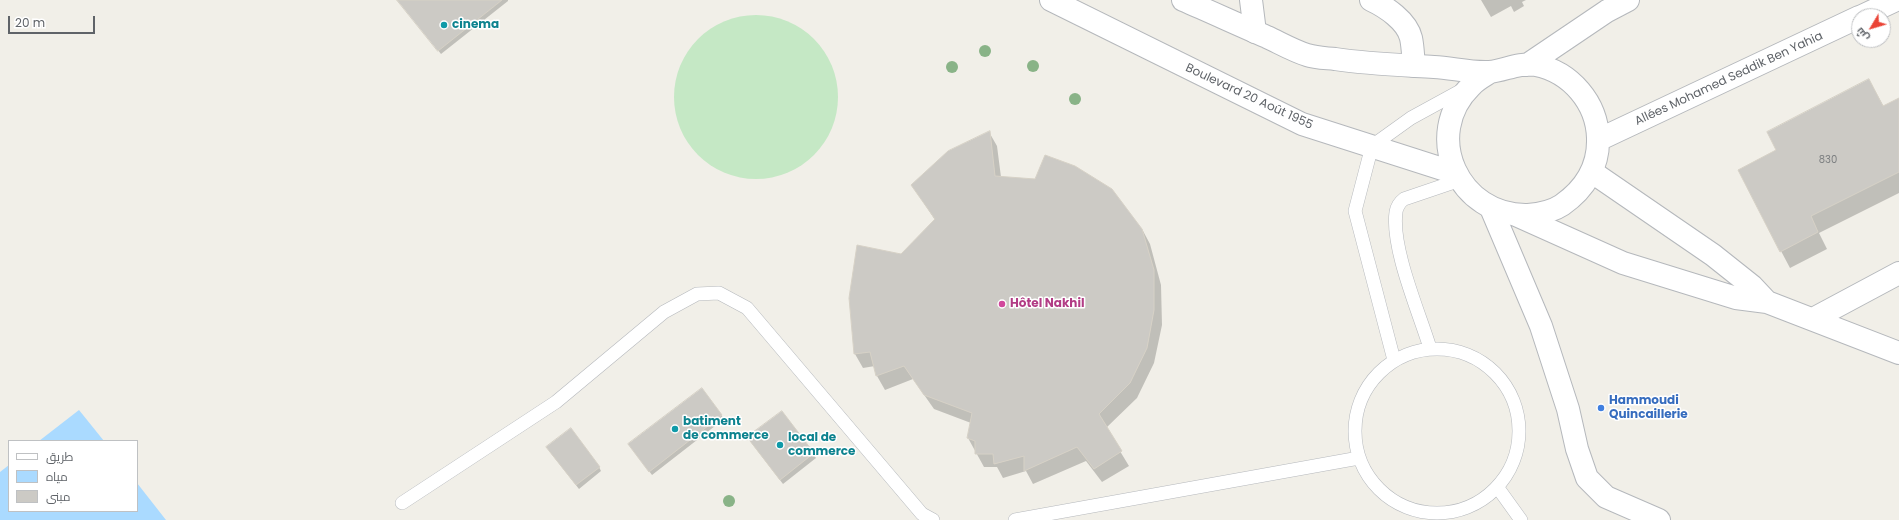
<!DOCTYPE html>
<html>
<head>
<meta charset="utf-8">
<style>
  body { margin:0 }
  #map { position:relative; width:1899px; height:520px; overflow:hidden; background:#f1efe8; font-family:Poppins,Cairo,sans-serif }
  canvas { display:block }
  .legend { position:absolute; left:8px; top:440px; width:130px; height:72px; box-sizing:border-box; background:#fff; border:1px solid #bfc1c3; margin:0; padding:5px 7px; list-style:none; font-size:12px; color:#5f6368 }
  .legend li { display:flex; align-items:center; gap:8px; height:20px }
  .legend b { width:20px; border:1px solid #bfc1c3 }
  .north { position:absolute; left:1851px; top:8px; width:40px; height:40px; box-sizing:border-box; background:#fff; border:1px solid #bfc1c3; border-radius:50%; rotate:232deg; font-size:11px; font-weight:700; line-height:16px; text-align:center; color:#5f6368 }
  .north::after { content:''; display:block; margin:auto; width:14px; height:18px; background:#ea4335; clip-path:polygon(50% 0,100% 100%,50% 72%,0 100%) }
  .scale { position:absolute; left:8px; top:16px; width:87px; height:18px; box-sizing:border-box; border:2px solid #5f6368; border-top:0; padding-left:5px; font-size:12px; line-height:14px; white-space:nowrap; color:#5f6368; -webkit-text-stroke:3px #fff; paint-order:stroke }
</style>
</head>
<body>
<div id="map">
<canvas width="1899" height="520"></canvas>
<ul class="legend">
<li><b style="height:5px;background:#fff"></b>طريق</li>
<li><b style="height:11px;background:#aadaff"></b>مياه</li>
<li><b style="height:11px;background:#cccac5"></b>مبنى</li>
</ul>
<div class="north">ش</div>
<div class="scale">20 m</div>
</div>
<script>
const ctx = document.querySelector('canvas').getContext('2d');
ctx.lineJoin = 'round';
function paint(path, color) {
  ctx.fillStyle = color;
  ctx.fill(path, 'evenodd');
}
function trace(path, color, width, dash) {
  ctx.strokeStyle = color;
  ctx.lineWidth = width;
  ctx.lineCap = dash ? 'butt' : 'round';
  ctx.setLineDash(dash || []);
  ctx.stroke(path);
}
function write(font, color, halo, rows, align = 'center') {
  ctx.font = font + ' Poppins,sans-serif';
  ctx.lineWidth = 3;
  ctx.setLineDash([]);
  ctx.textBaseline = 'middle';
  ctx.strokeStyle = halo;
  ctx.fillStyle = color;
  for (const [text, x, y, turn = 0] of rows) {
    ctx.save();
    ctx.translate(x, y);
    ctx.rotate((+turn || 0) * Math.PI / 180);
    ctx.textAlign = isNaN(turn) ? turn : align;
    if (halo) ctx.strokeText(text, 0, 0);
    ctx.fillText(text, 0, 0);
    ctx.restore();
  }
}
const green = new Path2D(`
  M674 97a82 82 0 1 1 164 0a82 82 0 1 1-164 0Z`);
const water = new Path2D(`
  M79 410 104 441H39Z
  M9 465V511H137V483L166 520H0V472Z`);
const shadow = new Path2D(`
  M398 0H508V1L441 54Z
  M1481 0H1526L1522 2 1524 6 1514 12 1511 6 1491 17Z
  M1869 80 1884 107 1899 99V193L1819 233 1827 249 1790 268 1781 251 1778 151Z
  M989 132 997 146 1001 177 1142 229 1150 244 1161 285 1162 325 1154 363 1137 398 1106 428 1129 466 1102 482 1086 461 1033 484 1026 471 1003 478 997 467H984L968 438 971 423 934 409 913 379 885 390 877 376 875 366 863 368 855 354 901 255 935 220 912 185Z
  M782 412 816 458 783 484 750 441Z
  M721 415 724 419 652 475 632 448Z
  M550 452 599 467 601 471 579 489Z`);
const building = new Path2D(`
  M397 0H502L438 51Z
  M1869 79 1883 106 1899 98V172L1811 216 1818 232 1780 252 1738 170 1776 150 1767 132Z
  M990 131 995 176 1035 179 1045 155 1075 166 1112 189 1142 229 1154 270V310L1147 348 1130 383 1099 414 1122 451 1094 469 1077 447 1024 471V456L994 464 993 454H975V441L967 438 972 413 924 395 904 366 876 376 870 352 854 354 849 298 857 245 901 254 935 219 911 185 948 151Z
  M702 388 722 415 649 472 628 444Z
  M782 411 814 453 780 480 747 437Z
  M571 428 600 467 576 485 546 447Z`);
const service = new Path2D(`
  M1430 348C1419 312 1391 248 1396 212 1397 206 1400 202 1404 199L1460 180
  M1355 431a82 82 0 1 1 164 0a82 82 0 1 1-164 0Z
  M1394 360 1355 211 1372 146 1411 118 1464 89
  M1498 488 1521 520
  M402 503 556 402 664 312 697 294 719 293 747 308 922 514 933 520
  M1015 520 1359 458`);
const minor = new Path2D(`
  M1251 0 1255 32
  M1371 0C1386 7 1407 21 1411 38 1413 47 1413 57 1414 66
  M1592 172 1713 255 1752 286 1767 302
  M1491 208 1541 326 1568 409 1577 449 1587 478 1606 497 1659 520
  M1516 215 1623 263 1736 298 1767 302 1899 353
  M1813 319 1899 273`);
const tertiary = new Path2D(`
  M1051 0 1302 124 1455 173
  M1183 0C1211 12 1239 25 1267 37 1280 43 1294 51 1307 55 1316 58 1326 58 1335 59 1368 64 1400 65 1434 67 1452 68 1471 73 1489 72 1505 71 1517 62 1536 65 1571 72 1597 103 1598 138 1599 166 1585 189 1562 205 1553 211 1540 214 1528 215 1459 217 1421 135 1471 86 1476 80 1484 76 1490 72
  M1862 16 1896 0
  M1527 65 1607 11 1628 0
  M1598 140 1859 17`);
const trees = [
  [985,51],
  [1033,66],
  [952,67],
  [1075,99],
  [729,501]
];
const markers = [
  [444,25,4,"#0f9aa8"],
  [1002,304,4,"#d1479c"],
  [1601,408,4,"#3f7fe0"],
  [675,429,4,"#0f9aa8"],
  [780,445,4,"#0f9aa8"]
];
const numberNames = [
  ["830",1828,160]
];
const cultureNames = [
  ["cinema",452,25],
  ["batiment",683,422],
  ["de commerce",683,436],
  ["local de",788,438],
  ["commerce",788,452]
];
const streetNames = [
  ["Allées Mohamed Seddik Ben Yahia",1729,79,-25],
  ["Boulevard 20 Août 1955",1249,97,25]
];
const hotelNames = [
  ["Hôtel Nakhil",1010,304]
];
const shopNames = [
  ["Hammoudi",1609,401],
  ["Quincaillerie",1609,415]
];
paint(green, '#c5e8c5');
paint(water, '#aadaff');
paint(shadow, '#0003');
paint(building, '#cccac5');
trace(building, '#d6d1c6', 1);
trace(service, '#b5b8bc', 14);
trace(minor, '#b5b8bc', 24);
trace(tertiary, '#b5b8bc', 24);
trace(service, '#fff', 13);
trace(minor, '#fff', 22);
trace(tertiary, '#fff', 22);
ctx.fillStyle = '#89b387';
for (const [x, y] of trees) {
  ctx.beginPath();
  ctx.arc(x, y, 6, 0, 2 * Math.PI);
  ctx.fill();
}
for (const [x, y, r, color] of markers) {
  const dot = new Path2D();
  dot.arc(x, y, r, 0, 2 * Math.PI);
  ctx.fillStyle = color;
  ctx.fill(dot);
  trace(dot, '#fff', 1.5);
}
write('10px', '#7a7d7f', null, numberNames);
write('bold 12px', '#0d838f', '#fff', cultureNames, 'left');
write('12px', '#5f6368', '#fff', streetNames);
write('bold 12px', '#b23c85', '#fff', hotelNames, 'left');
write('bold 12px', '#366cbe', '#fff', shopNames, 'left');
</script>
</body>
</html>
